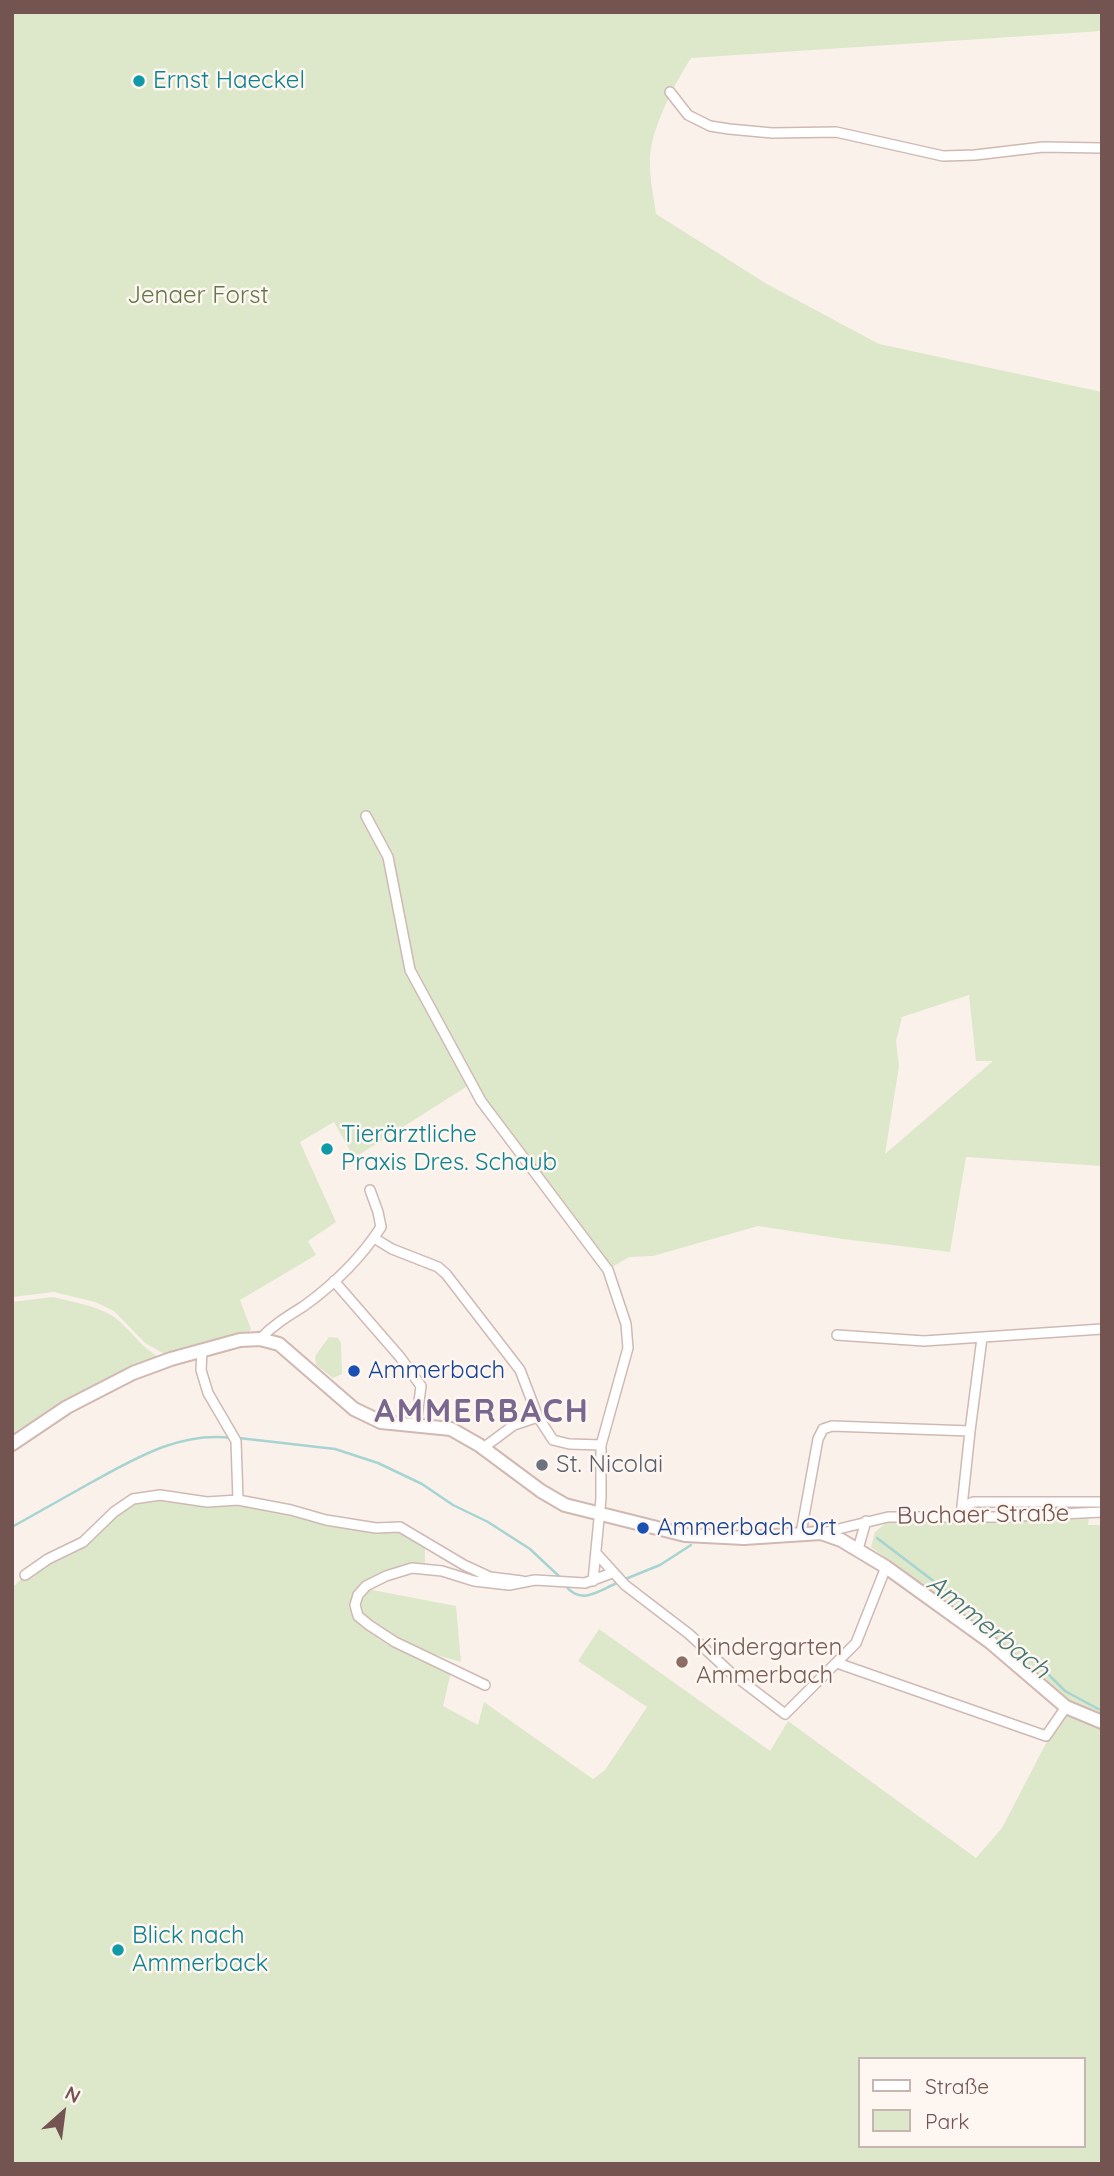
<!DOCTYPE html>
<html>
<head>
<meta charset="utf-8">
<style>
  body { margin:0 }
  #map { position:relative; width:1114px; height:2176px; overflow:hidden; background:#fbf1eb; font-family:Quicksand,sans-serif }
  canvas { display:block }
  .frame { position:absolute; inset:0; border:14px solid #745450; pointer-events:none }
  .legend { position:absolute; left:858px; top:2057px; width:228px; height:91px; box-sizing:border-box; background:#fef6f1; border:2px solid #c7b5b1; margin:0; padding:9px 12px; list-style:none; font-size:21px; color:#745450 }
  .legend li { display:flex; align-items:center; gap:14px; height:35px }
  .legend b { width:35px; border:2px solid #c7b5b1 }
  .north { position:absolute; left:28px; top:2078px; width:70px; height:70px; -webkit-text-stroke:5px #fef6f1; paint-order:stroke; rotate:28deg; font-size:19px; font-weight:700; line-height:28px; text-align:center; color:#745450 }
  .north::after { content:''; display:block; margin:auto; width:24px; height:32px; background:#745450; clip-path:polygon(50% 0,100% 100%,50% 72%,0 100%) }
</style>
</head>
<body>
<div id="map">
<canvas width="1114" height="2176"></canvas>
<div class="frame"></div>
<ul class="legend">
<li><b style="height:9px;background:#fff"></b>Straße</li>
<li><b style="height:19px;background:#dde8ca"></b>Park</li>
</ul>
<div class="north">N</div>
</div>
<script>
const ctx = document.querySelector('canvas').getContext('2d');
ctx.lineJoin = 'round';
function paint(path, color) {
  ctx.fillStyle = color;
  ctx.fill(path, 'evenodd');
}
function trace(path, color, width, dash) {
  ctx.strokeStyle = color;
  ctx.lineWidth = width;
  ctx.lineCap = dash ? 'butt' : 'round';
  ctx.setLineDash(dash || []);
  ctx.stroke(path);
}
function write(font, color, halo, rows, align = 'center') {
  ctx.font = font + ' Quicksand,sans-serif';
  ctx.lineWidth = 5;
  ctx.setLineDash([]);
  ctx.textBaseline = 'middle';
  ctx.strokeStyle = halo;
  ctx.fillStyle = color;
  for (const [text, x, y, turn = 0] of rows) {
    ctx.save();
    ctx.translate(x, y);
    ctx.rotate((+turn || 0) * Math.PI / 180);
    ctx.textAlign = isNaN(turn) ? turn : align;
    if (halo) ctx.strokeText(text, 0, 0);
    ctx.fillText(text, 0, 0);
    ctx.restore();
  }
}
const green = new Path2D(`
  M12 12H1102V31L691 58C674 85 648 133 650 165 650 181 654 198 656 214L767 284 879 344 1102 392V1166L966 1157 950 1252 843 1239 758 1226 653 1256 629 1257 609 1269 492 1115 474 1082 354 1158 334 1122 300 1142 336 1222 308 1241 316 1255 240 1300 251 1329 249 1332 168 1356 145 1343 114 1311 95 1302 54 1292 12 1297ZM969 995 976 1061H993L885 1154 899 1066 896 1041 902 1017Z
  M53 1297C72 1302 94 1305 111 1315 130 1327 140 1348 161 1358L12 1440V1302Z
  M329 1337 338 1338 341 1343 342 1374 333 1378 316 1365 315 1356Z
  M136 1499 238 1500 400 1529 425 1549V1565L362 1588 456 1606 461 1662 376 1638 451 1672 443 1706 478 1725 484 1702 593 1779 605 1770 647 1707 578 1661 599 1629 770 1751 788 1721 976 1858 1002 1828 1056 1724 1065 1715 1102 1729V2164H12V1588L25 1575 83 1542ZM860 2059H1084V2146H860Z
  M1089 1517 1088 1525H1102V1717L1067 1704 1008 1649 871 1547 875 1532 888 1521Z`);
const stream = new Path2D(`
  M239 1438 335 1449 378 1463 422 1484 453 1505 488 1522 530 1549 562 1579
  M12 1527C39 1512 65 1497 92 1482 136 1458 181 1431 232 1438
  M877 1538 1024 1650 1065 1691 1102 1711
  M623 1580 660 1565 691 1545
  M565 1585C581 1606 598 1591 617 1583`);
const minor = new Path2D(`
  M670 92 688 115 710 126 729 129 772 133 836 132 943 156 975 155 1043 147 1102 148
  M366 816 388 857 410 970 481 1101 608 1270 626 1324 628 1348 601 1445V1498L593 1581
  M374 1238 392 1249 438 1267 446 1274 520 1370 538 1417 553 1440 569 1444 601 1445
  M334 1281 400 1357 421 1386 416 1425
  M837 1335 924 1341 1102 1329
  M260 1339C273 1325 288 1316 304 1306 333 1285 361 1258 381 1227L378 1212 370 1190
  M202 1351 201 1370 208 1393 236 1441 238 1500
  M970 1431 982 1338
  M483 1448 514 1425 538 1417
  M963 1507 973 1502H1102
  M801 1533 818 1439 823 1429 832 1426 970 1431 961 1516
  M822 1533 888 1517H998L1102 1512
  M858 1549 866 1521
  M597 1554 625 1585 689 1634 730 1672 785 1714 856 1643 886 1567
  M25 1575 48 1559 83 1542 114 1512 133 1499 160 1495 207 1502 238 1500 291 1510 326 1520 376 1528 400 1527 464 1565 490 1577 522 1581
  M837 1663 1046 1736 1066 1707
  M485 1685 395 1642 369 1625 358 1616 355 1605 358 1595 366 1586 386 1576 412 1568 442 1571 474 1581 509 1585 535 1580 585 1583 612 1573`);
const secondary = new Path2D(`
  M12 1444 67 1407 133 1373 171 1359 240 1340 260 1339 279 1344 354 1409 381 1422 451 1429 479 1445 541 1491 565 1505 685 1535 744 1538 821 1533 841 1540 886 1567 990 1642 1066 1707 1102 1722`);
const markers = [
  [139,81,7,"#0f9aa8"],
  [327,1149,7,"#0f9aa8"],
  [354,1371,7,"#1a4fb4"],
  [542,1465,7,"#6b7280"],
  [643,1528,7,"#1a4fb4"],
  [682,1662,7,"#8d6e63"],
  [118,1950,7,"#0f9aa8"]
];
const cultureNames = [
  ["Ernst Haeckel",153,81],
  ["Tierärztliche",341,1135],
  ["Praxis Dres. Schaub",341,1163],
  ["Blick nach",132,1936],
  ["Ammerback",132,1964]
];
const parkNames = [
  ["Jenaer Forst",198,296]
];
const transitNames = [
  ["Ammerbach",368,1371],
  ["Ammerbach Ort",657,1528]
];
const worshipNames = [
  ["St. Nicolai",556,1465]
];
const streetNames = [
  ["Buchaer Straße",983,1515,-1]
];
const educationNames = [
  ["Kindergarten",696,1648],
  ["Ammerbach",696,1676]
];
const waterNames = [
  ["Ammerbach",988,1627,39]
];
const districtNames = [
  ["AMMERBACH",482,1412]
];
paint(green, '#dde8ca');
trace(stream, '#a7d4d1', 2.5);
trace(minor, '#cfb9b4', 12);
trace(secondary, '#d1b8b2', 16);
trace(minor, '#fff', 9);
trace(secondary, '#fff', 12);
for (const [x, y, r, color] of markers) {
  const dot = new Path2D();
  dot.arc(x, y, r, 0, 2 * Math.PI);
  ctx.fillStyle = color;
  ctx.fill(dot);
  trace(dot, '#fef6f1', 2.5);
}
write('24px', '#0d838f', '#fef6f1', cultureNames, 'left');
write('24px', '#627849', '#fef6f1', parkNames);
write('24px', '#164399', '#fef6f1', transitNames, 'left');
write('24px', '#5b616d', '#fef6f1', worshipNames, 'left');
write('24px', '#745450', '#fef6f1', streetNames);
write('24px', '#785e54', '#fef6f1', educationNames, 'left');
write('italic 26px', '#447874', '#fef6f1', waterNames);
ctx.letterSpacing = '2px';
write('bold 32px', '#79678f', '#fef6f1', districtNames);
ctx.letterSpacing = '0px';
</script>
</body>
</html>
